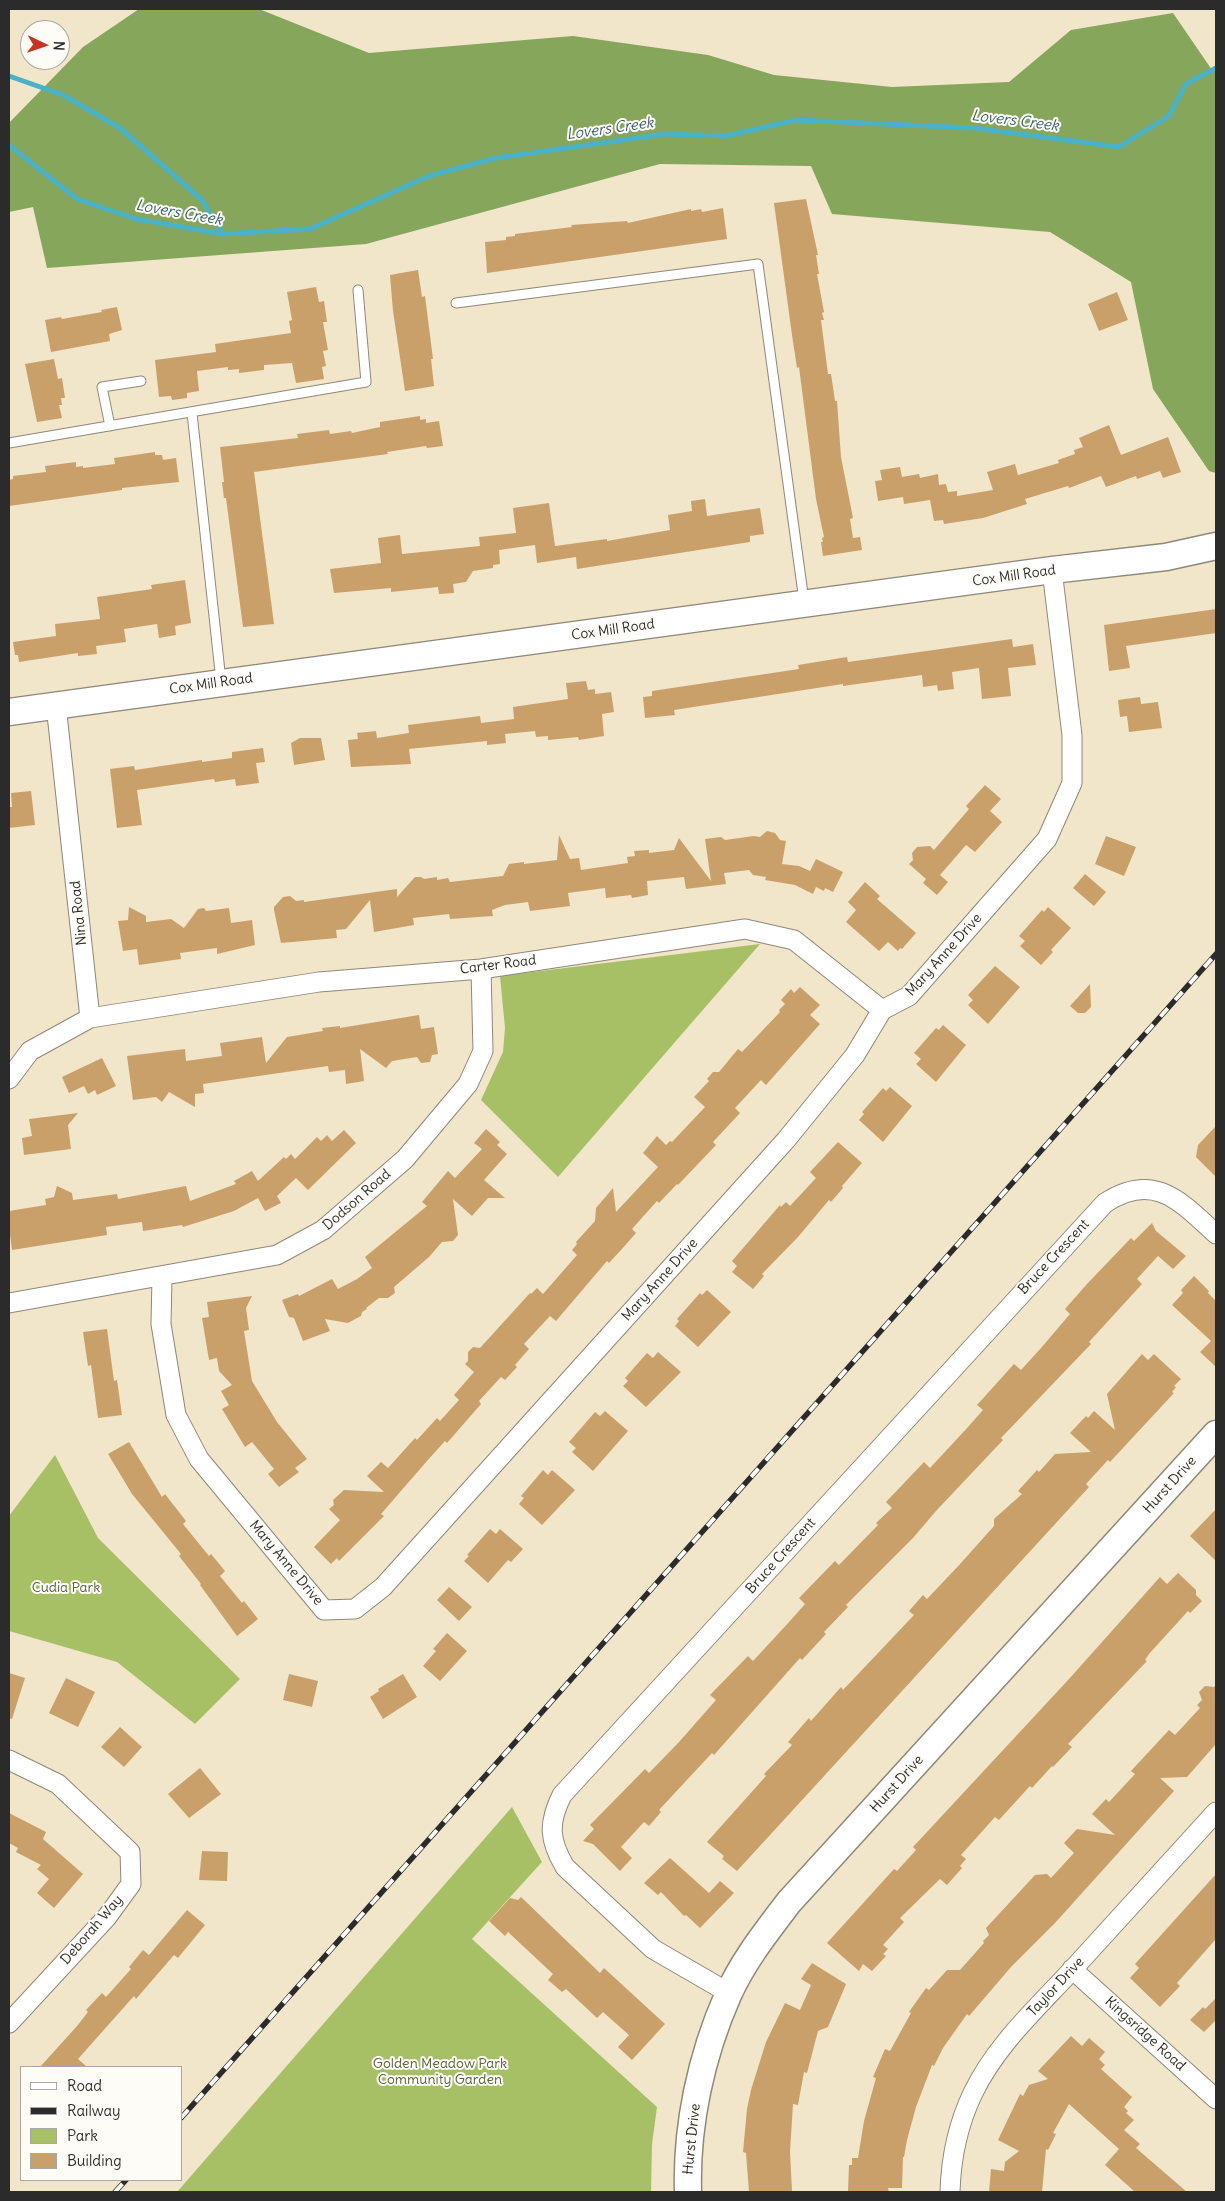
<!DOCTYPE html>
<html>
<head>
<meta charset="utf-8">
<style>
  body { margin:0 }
  #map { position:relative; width:1225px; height:2201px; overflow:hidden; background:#f1e5ca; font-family:Delius,sans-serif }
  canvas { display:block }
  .frame { position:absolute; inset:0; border:10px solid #2b2b2b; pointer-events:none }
  .legend { position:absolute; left:20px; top:2066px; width:162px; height:115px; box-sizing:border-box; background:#fdfcf7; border:1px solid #a9a8a5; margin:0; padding:6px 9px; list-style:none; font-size:15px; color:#2b2b2b }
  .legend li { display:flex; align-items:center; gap:10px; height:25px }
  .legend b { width:25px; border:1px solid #a9a8a5 }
  .north { position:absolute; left:20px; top:20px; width:50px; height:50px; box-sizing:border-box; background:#fdfcf7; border:1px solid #a9a8a5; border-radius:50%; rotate:93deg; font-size:14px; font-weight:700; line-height:20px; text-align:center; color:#2b2b2b }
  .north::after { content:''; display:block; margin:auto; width:18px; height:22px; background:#c8321e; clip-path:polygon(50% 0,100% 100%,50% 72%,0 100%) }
</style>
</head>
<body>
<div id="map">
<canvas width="1225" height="2201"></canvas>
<div class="frame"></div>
<ul class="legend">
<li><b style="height:6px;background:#fff"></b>Road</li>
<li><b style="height:6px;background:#2b2b2b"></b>Railway</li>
<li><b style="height:14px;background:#a7c066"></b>Park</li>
<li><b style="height:14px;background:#caa06a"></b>Building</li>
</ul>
<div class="north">N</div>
</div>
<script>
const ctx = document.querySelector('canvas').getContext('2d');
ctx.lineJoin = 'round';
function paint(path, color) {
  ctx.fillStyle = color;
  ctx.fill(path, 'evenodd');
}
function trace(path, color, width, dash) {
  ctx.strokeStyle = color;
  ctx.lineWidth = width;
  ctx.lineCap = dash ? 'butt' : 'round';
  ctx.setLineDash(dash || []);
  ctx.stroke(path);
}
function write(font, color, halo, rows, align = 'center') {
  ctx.font = font + ' Delius,sans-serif';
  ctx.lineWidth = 4;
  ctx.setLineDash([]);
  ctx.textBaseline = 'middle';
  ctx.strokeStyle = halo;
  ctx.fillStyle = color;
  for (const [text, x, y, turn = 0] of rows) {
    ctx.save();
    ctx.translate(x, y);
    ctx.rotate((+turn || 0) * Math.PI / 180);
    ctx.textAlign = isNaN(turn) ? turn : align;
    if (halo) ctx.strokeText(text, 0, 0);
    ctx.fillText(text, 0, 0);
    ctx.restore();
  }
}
const green = new Path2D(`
  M760 944 558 1177 481 1100 503 1052 505 1028 500 976Z
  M55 1455 98 1538 240 1679 195 1724 117 1662 9 1631V1516Z
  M512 1807 542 1862 472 1939 657 2107 652 2144 651 2192H177Z`);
const forest = new Path2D(`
  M139 9H259L369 53 573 36 708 55 774 75 892 87 1009 82 1071 30 1173 13 1212 70 1216 68V473L1209 471 1153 389 1131 282 1050 232 832 214 811 166 660 164 366 244 47 268 33 207 9 212V123L83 47Z`);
const stream = new Path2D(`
  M9 76 63 95 120 128 201 199 223 234
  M9 145 77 199 136 219 223 234 310 229 429 176 496 158 665 134 726 136 796 120 974 128 1119 147 1169 116 1186 84 1216 68`);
const building = new Path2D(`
  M806 199 818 255H816L819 274H817L824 312 822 313 824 320H821L828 374H831L835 401H837L841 457 853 518 850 519 853 538 860 537 862 550 823 556 821 542H823L822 538 824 537 816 499 799 367 797 368 792 335 774 203Z
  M723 208 727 239 487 273 485 242 506 240V237L515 236V234L572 227 571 225 627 221 628 223 691 209V211L701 209 702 212Z
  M418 270 422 297 425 296 433 359H431L434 386 405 391 393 311 390 275Z
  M316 287 319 302 324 301 327 322H323L328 350 323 351 326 366 322 367 324 379 296 383 292 363 264 365V370L239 373V369L228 370V367L197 371 199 391 187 393V398L172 400 171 396 159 397 155 360 216 352 215 344 291 333 289 321 292 320 287 292Z
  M1117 292 1128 320 1099 331 1088 304Z
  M117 307 122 330 109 334 110 341 51 352 45 320 61 317 62 319 102 312 101 310Z
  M54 359 58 379 62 378 65 398H61L62 405H59L62 418 37 422 25 364Z
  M420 416V420L426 419V423L439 421 443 446 427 448 426 446 387 452 388 454 254 472 274 624 243 627 226 498H224L222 482H224L220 447 298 438 297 434 329 430 330 434 351 431 352 433 380 427V422Z
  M1109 425 1121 455 1168 437 1181 472 1163 478 1160 471 1137 479 1136 476 1106 487 1101 476 1069 488 1068 486 1025 499 1027 504 983 518 944 524 943 520 934 521 930 500 904 504 903 497 878 501 875 481 882 480 880 470 900 467 902 477 919 474 920 478 938 474 939 485 946 484 948 492 957 491V496L993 490 987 472 1015 464 1018 475 1059 463 1058 460 1075 454 1074 450 1083 447 1079 438Z
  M155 452V455H162L163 460 176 458 179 482 122 488V490L9 506V480L13 479V476L46 472 45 466 76 462V467L83 466V468L115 464 114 458Z
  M705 499 707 516 760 508 764 534 750 536V542L577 569 576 557 537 563 535 545 499 550 500 564 493 565V568L473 571 466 582 453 584 454 593 439 594 438 587 391 592V588L334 593 330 569 381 563 378 538 400 535 402 554 480 546 479 537 516 533 513 508 549 503 555 546 607 539V541L670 530 668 515 692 511 691 501Z
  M185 580 191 623 175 626 176 635 159 638 157 624 124 629 126 642 96 646 97 654 78 656V653L19 662 18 655H15L13 642 56 636 55 624 100 619 97 597 152 589 151 585Z
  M1216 609V633L1126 646 1130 668 1109 671 1104 625Z
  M1012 639 1013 647 1033 644 1036 665 1008 668 1011 696 982 699 979 668 952 672 954 689 938 691 937 685 923 687 922 675 843 686V684L674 710 675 715 645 718 643 697 652 696V691L799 669 798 665 847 657 848 662Z
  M586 681 588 690 595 689V694L611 692 614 712 602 714 604 736 579 740 578 737 548 740V736L536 737 535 731 505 734 506 743 487 745V741L409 749 411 764 351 767 348 740 358 739 357 733 376 731 377 738 409 733 408 725 480 716 481 723 514 719 513 707 568 699 566 683Z
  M1140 697 1141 704 1158 702 1162 728 1129 732 1127 716 1120 717 1118 700Z
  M300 738H321L325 760 294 765 291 743Z
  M263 748 265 762 256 763 259 783 236 786 235 779 215 782 214 779 137 790 142 825 117 828 110 769 134 766 135 770 202 760V762L232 758V752Z
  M985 785 1001 799 990 811 1002 822 975 852 966 845 940 875 948 882 937 895 923 883 926 879 909 864 913 860 912 853 917 847 930 846 934 850 969 809 966 806Z
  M31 791 35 825 9 828V807H12L11 793Z
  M767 831 775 833 780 840 786 841 782 864 799 866 810 871 816 859 843 872 833 892 825 888 824 891 816 887 813 894 795 885 765 880 766 877 753 875 749 870 724 873 726 884 686 889 684 877 647 881 648 895 632 898 631 895 606 898 605 888 568 893 570 906 530 911 528 902 505 905 492 910 493 916 450 919 449 914 413 918 414 925 374 932 370 900 346 929 336 930 337 938 281 943 274 910V907L283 897 290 896 296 901 304 900V902L397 889V897L415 877H421L424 879 437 877V880L448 878 450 882 503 876 509 864 524 862V864L557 860 559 835 570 859 579 858 581 870 628 863 627 857 635 856 634 851 649 850V853L674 850 679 838 711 881 705 839 721 837 725 840 754 836 760 837Z
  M1106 836 1136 847 1124 876 1095 864Z
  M1085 874 1106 892 1094 906 1073 888Z
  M865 882 880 896 877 899 916 933 902 949 900 948 898 951 888 942 879 951 846 922 856 910 848 902Z
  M129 907 146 916V922L171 919 184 928 198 909 204 908 206 911 229 908 231 923 252 920 255 945 217 954V948L180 953 181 959 139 965 137 949 123 951 118 921 128 920Z
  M1048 907 1071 928 1051 950 1053 952 1041 965 1020 946 1025 941 1019 936 1042 910 1044 912Z
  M995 966 1020 987 988 1024 968 1005 973 1000 968 995Z
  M1090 984 1091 1007 1085 1013H1078L1070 1006Z
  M800 987 820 1005 810 1015 820 1024 766 1085 761 1080 735 1108 740 1113 713 1142 716 1145 678 1185 677 1184 659 1203 657 1201 632 1229 636 1233 621 1250 609 1263 607 1261 556 1321 550 1316 524 1344 529 1349 515 1365 517 1367 505 1380 501 1377 479 1401 481 1404 447 1443 445 1441 427 1461 381 1514 384 1516 339 1561 337 1558 331 1564 314 1547 340 1520 329 1509 334 1505 333 1500 344 1490 384 1492 367 1476 381 1462 388 1468 415 1438 417 1440 437 1418 440 1421 459 1400 454 1395 474 1372 465 1364 468 1361V1352L473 1347 480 1348 530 1293 531 1294 537 1288 543 1294 577 1255 572 1250 577 1244 576 1242 595 1221 596 1208 613 1188 616 1212 658 1167 643 1153 657 1136 666 1145 670 1141 672 1142 705 1107 694 1097 709 1081 707 1079 713 1072H719L738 1049 742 1052 780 1012 779 1010 785 1004 781 1000 791 989 794 993Z
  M419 1015 421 1029 434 1027 438 1054 432 1055 430 1062 421 1063 417 1057 398 1060 392 1061 386 1068 360 1049 364 1081 346 1084 345 1070 329 1072 328 1066 203 1084 204 1093 195 1094V1107L169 1092 162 1102 156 1097 133 1100 127 1056 185 1049 186 1061 222 1056 220 1043 262 1037 266 1063 287 1037 323 1031 322 1028 340 1026V1028Z
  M943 1025 966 1045 936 1082 916 1064 921 1059 914 1053 936 1028 939 1030Z
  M102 1058 116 1086 97 1095 95 1090 88 1094 84 1086 69 1093 62 1077Z
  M890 1087 912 1106 883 1142 859 1120 864 1114 862 1112 883 1088 886 1091Z
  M78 1113 68 1125 71 1149 24 1155 22 1138 32 1136 29 1119Z
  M1216 1126V1177L1196 1157 1198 1145Z
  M486 1129 500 1142 497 1145 507 1154 484 1180 505 1198H488L472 1216 453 1199 458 1235 453 1241 442 1242 429 1257 394 1287 395 1293 388 1298H379L366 1308 367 1309 362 1312 361 1316 348 1323 325 1319 330 1331 303 1341 294 1318 289 1317 282 1300 298 1294 299 1296 332 1279 338 1289 357 1279 372 1268 365 1257 427 1206 422 1202 448 1171 455 1178 482 1149 474 1143Z
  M344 1130 356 1143 308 1190 296 1178 277 1196 281 1203 265 1211 258 1198 234 1211 183 1227 182 1225 143 1231 142 1222 106 1227 107 1235 12 1250 9 1227V1211L46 1205 45 1199 54 1197 57 1186 72 1193 73 1200 117 1194 118 1199 186 1186 190 1201 236 1184 234 1181 252 1171 258 1181 284 1157 286 1159 291 1154 295 1159 317 1137 321 1141 327 1135 332 1141Z
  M838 1142 862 1163 842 1186 843 1188 831 1202 829 1200 798 1237 762 1274 764 1276 753 1289 732 1272 737 1266 732 1261 780 1205 781 1207 786 1202 790 1206 816 1178 810 1172Z
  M1152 1223 1156 1231 1186 1256 1173 1269 1158 1256 1137 1279 1142 1284 1089 1342 1091 1344 1001 1438 1003 1440 936 1511 913 1538 846 1605 848 1607 824 1632 826 1634 802 1660 800 1658 714 1755 712 1753 659 1810 661 1812 649 1826 644 1822 621 1847 632 1858 620 1871 593 1844 583 1841 594 1829 590 1825 645 1769 649 1773 679 1742 716 1700 710 1695 748 1656 753 1661 790 1621 805 1604 799 1598 835 1561 839 1565 878 1525 876 1523 892 1508 886 1502 924 1462 930 1468 968 1427 983 1410 977 1405 1014 1364 1021 1370 1041 1348 1070 1314 1065 1309 1087 1284 1131 1238 1134 1241Z
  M1194 1276 1209 1291 1208 1293 1216 1301V1367L1200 1352 1211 1341 1172 1305 1183 1293 1181 1290Z
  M707 1290 731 1312 698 1347 675 1326 679 1321 677 1319 700 1293 702 1295Z
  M252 1296 246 1308 249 1330 244 1331 252 1381 277 1422 307 1459 295 1468 299 1472 279 1487 268 1474 274 1469 252 1442 245 1447 222 1409 229 1405 221 1391 232 1385 219 1371 217 1358 209 1360 202 1318 209 1317 207 1302Z
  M107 1329 114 1381 117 1380 122 1415 98 1418 91 1365 88 1366 83 1332Z
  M658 1352 681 1372 646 1407 623 1386 628 1381 625 1378 647 1353 653 1358Z
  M1142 1354 1148 1360 1154 1354 1181 1379 1174 1386 1176 1387 1172 1392 1174 1393 1110 1462 1108 1460 1086 1484 1089 1487 737 1871 722 1859 724 1856 707 1842 766 1776 764 1774 792 1745 788 1742 809 1718 811 1721 841 1687 843 1690 914 1615 909 1611 923 1595 927 1599 961 1563 994 1526V1519L1022 1494 1018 1491 1037 1470 1039 1472 1055 1454 1091 1452 1070 1433 1086 1416 1088 1418 1094 1411 1115 1430 1107 1394Z
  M605 1411 628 1431 593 1471 572 1452 576 1448 569 1442 595 1412 600 1416Z
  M129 1442 162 1497 165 1494 186 1521 183 1524 209 1556 211 1554 225 1571 220 1576 242 1603 244 1601 258 1619 237 1636 200 1585 201 1584 179 1556 181 1554 132 1494 108 1454Z
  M543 1470 548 1475 552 1470 575 1490 542 1525 519 1504 524 1498 521 1496Z
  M1216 1509V1561L1190 1536Z
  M490 1529 496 1534 500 1529 523 1549 511 1562 508 1560 488 1583 464 1561 469 1556 467 1555Z
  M1178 1573 1196 1590V1595L1202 1601 1190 1613 1188 1611 1149 1654 1145 1660 1147 1661 1068 1744 1072 1747 1053 1767 1052 1766 1032 1788 1030 1786 999 1820 995 1817 961 1855 966 1859 960 1866 962 1868 947 1885 940 1879 900 1918 904 1922 883 1945 888 1949 883 1954 886 1956 872 1971 863 1964 859 1971 827 1943 894 1869 897 1871 916 1850 913 1847 1069 1679 1160 1577 1167 1584Z
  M449 1587 472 1607 459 1621 437 1600Z
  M447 1633 467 1651 440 1681 423 1666 436 1651 433 1649Z
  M9 1673 25 1678 12 1719 9 1718Z
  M289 1674 318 1681 312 1707 283 1700Z
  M403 1674 417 1697 383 1719 370 1697 379 1691 378 1689Z
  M66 1678 95 1692 78 1727 49 1713Z
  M1216 1685V1744L1187 1777 1160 1778 1174 1791 1055 1923 1011 1967 969 2016 967 2014 943 2048 934 2066 932 2065 916 2107 907 2140 904 2157H903L902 2188H888L889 2192H848L849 2165H852V2158H858L864 2121 876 2078 873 2077 885 2049 890 2051 911 2013 909 2012 926 1988 929 1990 947 1970H960L984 1943 983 1941 989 1935 986 1928 1035 1875 1047 1874 1051 1878 1074 1853 1064 1843 1077 1829 1115 1835 1092 1814 1106 1799 1109 1802 1135 1774 1131 1771 1169 1730 1175 1735 1200 1708 1197 1705 1202 1700 1199 1692 1205 1686 1214 1687Z
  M120 1727 142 1747 124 1767 101 1747Z
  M200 1768 221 1794 189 1818 168 1794Z
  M9 1813 46 1832 43 1839 83 1874 54 1908 37 1893 49 1879 37 1869 41 1865 16 1852 18 1848 9 1843Z
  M202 1851 228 1852 227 1881 199 1880Z
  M670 1858 709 1893 720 1881 734 1893 700 1928 686 1915 684 1916 661 1892 658 1895 644 1883Z
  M1216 1874V1939L1177 1983 1180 1986 1160 2007 1130 1978 1139 1968 1135 1964Z
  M521 1897 600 1973 604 1968 665 2024 632 2060 618 2047 629 2035 603 2012 597 2018 566 1989 562 1992 548 1980 553 1974 508 1932 505 1936 489 1921 510 1898 518 1900Z
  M187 1910 205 1925 178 1958 174 1955 136 1999 134 1996 78 2059 87 2067H40L77 2026 88 2012 86 2010 102 1993 106 1997 131 1969 129 1967 143 1950 149 1955Z
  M812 1963 846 1984 828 2027 818 2031 807 2073 804 2072 798 2105 793 2104 790 2152 792 2191 749 2192 746 2153 743 2152 747 2109 751 2090 766 2042 785 2003 800 2010 811 1985 801 1979Z
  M1216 1998V2020L1204 2032 1190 2020 1203 2007 1205 2009Z
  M1071 2036 1082 2046 1089 2038 1105 2052 1099 2059 1105 2065 1101 2069 1132 2097 1124 2107 1128 2111 1126 2113 1134 2120 1124 2130 1140 2144 1136 2148 1187 2192H1135L1105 2165 1119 2149 1069 2104 1053 2133 1056 2134 1048 2150 1046 2149 1042 2192H989L991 2169 1004 2171 1005 2162 1019 2151 998 2140 1020 2094 1023 2096 1029 2085 1048 2079 1038 2071Z`);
const lane = new Path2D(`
  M456 303 758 264 804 601
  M192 413 221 681
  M110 426 102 387 141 381
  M9 443 366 382 358 290`);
const street = new Path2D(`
  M56 705 90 1018
  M9 1079 30 1051 90 1018 319 982 481 969 745 929 794 940 882 1010
  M162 1277 161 1324 176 1415 199 1459 324 1610 355 1609 383 1587 786 1140 855 1055 882 1010 909 996 1047 839 1072 783V735L1052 570
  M9 1303 277 1255 323 1230 405 1159 468 1084 483 1051 481 969
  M9 1760 58 1784 130 1852 131 1884 107 1917 9 2023
  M1072 1969 1216 2099
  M729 1993 653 1949 565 1867C549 1840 548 1823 562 1795L1105 1203C1154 1171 1180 1201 1216 1234
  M950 2192C951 2158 958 2124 973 2093 996 2045 1037 2008 1073 1969 1121 1917 1168 1864 1216 1812`);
const secondary = new Path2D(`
  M9 712 1052 570 1166 557 1216 546
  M688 2192C686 2126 701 2056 728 1995 743 1961 767 1931 789 1902L1216 1434`);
const rail = new Path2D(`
  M181 2118 1216 954
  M115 2192 126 2180`);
const streetNames = [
  ["Cox Mill Road",1014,576,-8],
  ["Cox Mill Road",613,630,-8],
  ["Cox Mill Road",211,684,-8],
  ["Nina Road",79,913,-96],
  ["Mary Anne Drive",944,955,-48],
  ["Carter Road",498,965,-7],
  ["Dodson Road",357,1200,-41],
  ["Bruce Crescent",1054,1257,-47],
  ["Mary Anne Drive",660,1280,-48],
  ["Hurst Drive",1170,1485,-48],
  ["Bruce Crescent",781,1556,-48],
  ["Mary Anne Drive",286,1563,50],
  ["Hurst Drive",897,1784,-48],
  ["Deborah Way",92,1930,-49],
  ["Taylor Drive",1056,1987,-47],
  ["Kingsridge Road",1145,2034,42],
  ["Hurst Drive",692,2139,-84]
];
const parkNames = [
  ["Cudia Park",66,1588],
  ["Golden Meadow Park",440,2064],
  ["Community Garden",440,2080]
];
const waterNames = [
  ["Lovers Creek",1015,121,7],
  ["Lovers Creek",610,129,-8],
  ["Lovers Creek",179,213,10]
];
paint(green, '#a7c066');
paint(forest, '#85a65b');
trace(stream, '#49b2c7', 5);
paint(building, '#caa06a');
trace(lane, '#8e887a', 11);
trace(street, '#8e887a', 21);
trace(secondary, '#8e887a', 29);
trace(lane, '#fff', 9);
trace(street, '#fff', 19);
trace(secondary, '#fff', 26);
trace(rail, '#2b2b2b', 5.5);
trace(rail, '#fdfcf7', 4, [11]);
write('14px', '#2b2b2b', '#fdfcf7', streetNames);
write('14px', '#565f40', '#fdfcf7', parkNames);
write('italic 15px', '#376169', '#fdfcf7', waterNames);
</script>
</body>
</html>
